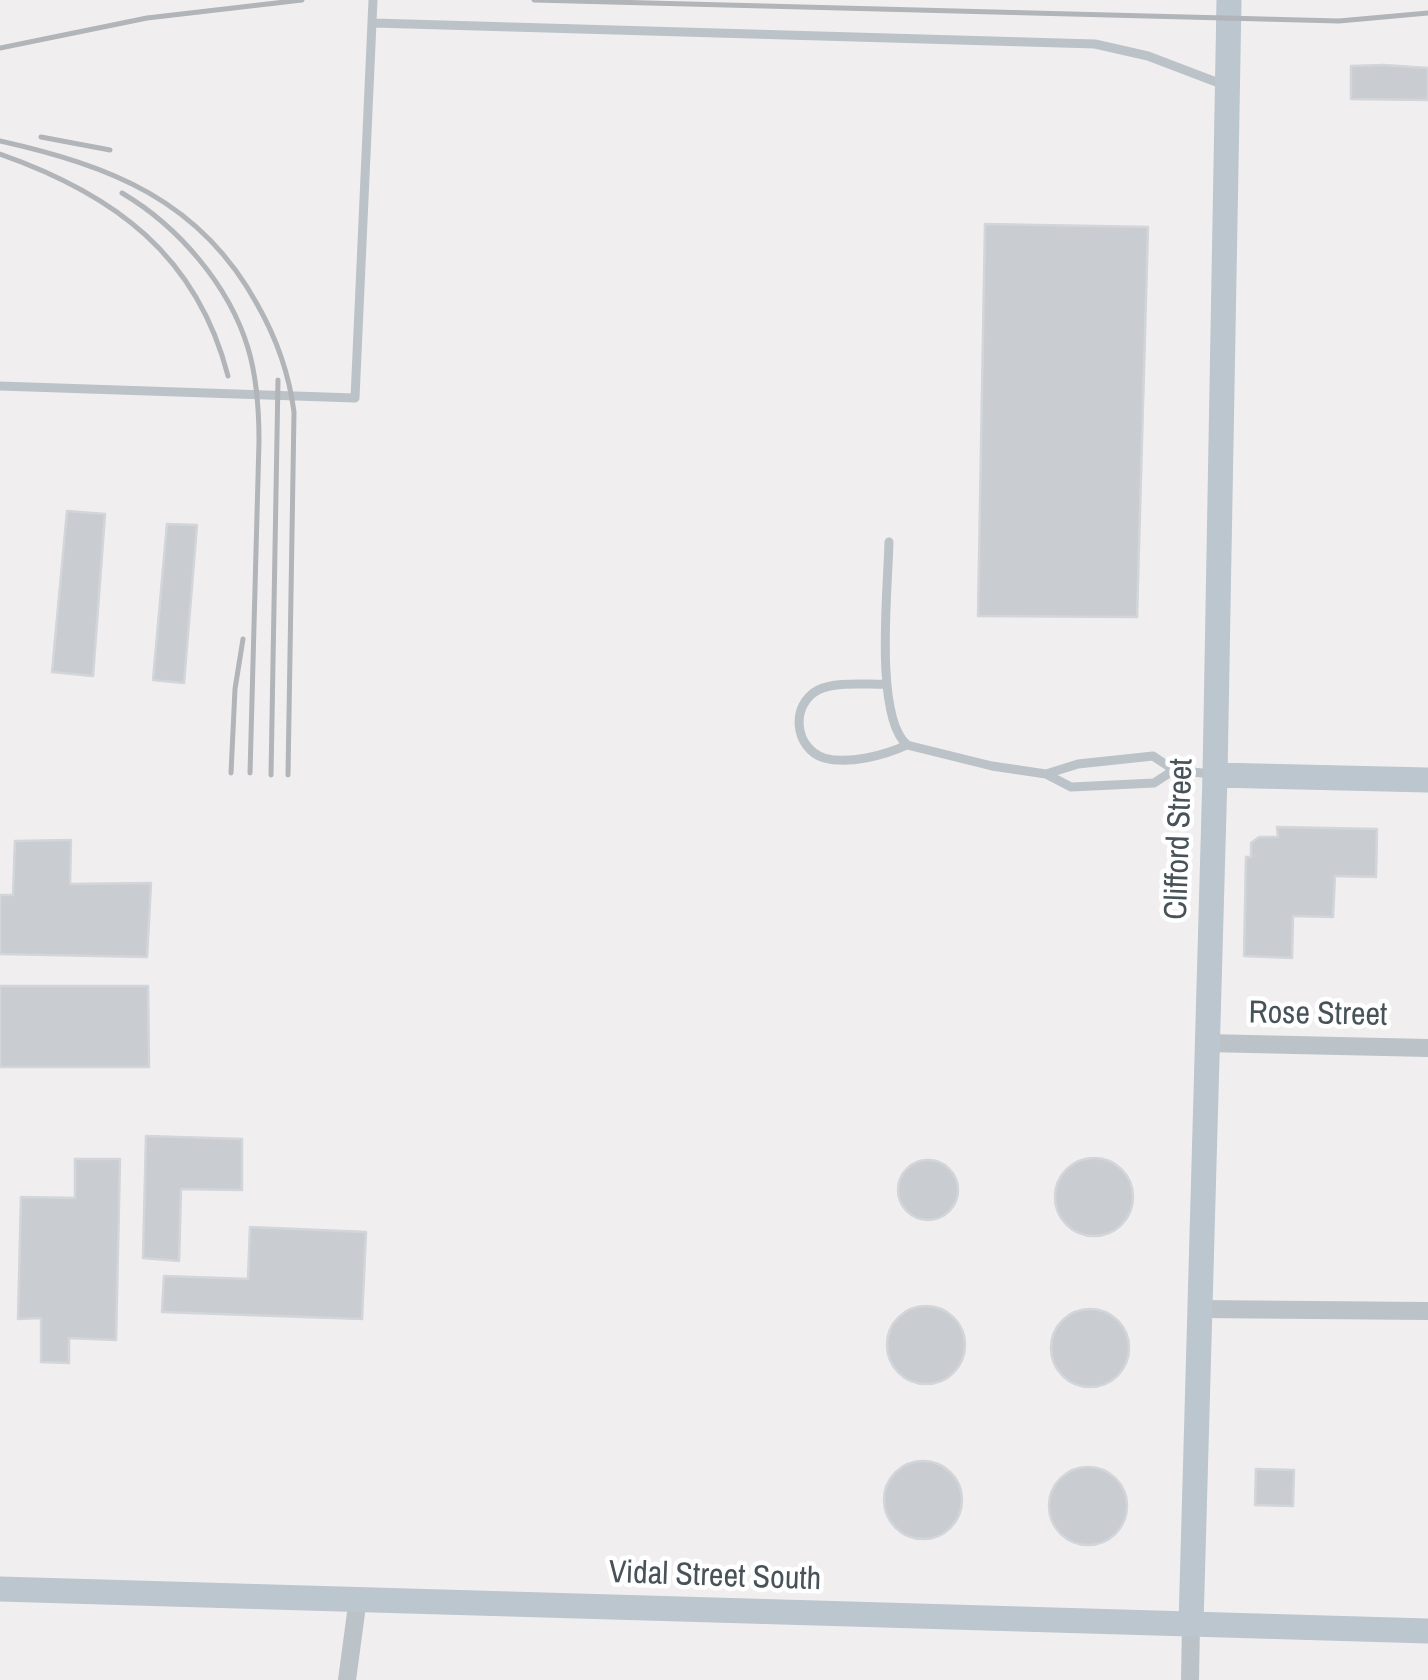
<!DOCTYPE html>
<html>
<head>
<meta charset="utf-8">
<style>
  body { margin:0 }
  canvas { display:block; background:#f0eeee }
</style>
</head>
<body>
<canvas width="1428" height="1680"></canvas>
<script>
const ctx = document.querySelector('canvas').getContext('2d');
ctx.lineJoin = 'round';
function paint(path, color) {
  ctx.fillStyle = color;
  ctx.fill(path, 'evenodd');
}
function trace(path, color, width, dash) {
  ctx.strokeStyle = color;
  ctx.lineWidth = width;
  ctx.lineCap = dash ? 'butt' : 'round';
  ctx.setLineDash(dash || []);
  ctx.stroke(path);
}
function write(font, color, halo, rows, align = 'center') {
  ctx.font = font + ' "Archivo Narrow",sans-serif';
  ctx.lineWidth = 9;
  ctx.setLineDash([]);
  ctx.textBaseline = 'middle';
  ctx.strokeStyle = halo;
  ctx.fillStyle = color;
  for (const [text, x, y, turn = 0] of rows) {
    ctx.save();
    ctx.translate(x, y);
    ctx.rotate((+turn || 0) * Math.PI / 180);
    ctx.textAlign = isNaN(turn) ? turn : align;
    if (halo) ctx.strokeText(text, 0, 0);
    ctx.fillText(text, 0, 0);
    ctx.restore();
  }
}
const building = new Path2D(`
  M1384 65 1428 68V100L1351 99V66Z
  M985 224 1148 227 1137 617 978 616Z
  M67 511 105 514 93 676 52 672Z
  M167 524 197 525 184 683 153 680Z
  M1277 827 1377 829 1376 877 1335 876 1333 917 1293 916 1292 958 1244 956 1246 857H1251V843L1259 837H1278Z
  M71 840 70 884 151 883 147 957 0 954V895H13L15 841Z
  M0 986H148L149 1067H0Z
  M146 1136 242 1139V1190L181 1189 179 1261 143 1258Z
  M1055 1197a39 39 0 1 1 78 0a39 39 0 1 1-78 0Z
  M75 1159H120L116 1340 69 1338V1363L41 1362V1318L18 1319 21 1197 75 1198Z
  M898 1190a30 30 0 1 1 60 0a30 30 0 1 1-60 0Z
  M250 1227 366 1232 362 1319 162 1312 164 1276 248 1279Z
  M887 1345a39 39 0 1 1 78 0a39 39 0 1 1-78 0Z
  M1051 1348a39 39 0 1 1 78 0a39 39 0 1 1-78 0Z
  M884 1500a39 39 0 1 1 78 0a39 39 0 1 1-78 0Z
  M1049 1506a39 39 0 1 1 78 0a39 39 0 1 1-78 0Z
  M1256 1469 1294 1470 1293 1506 1255 1505Z`);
const lane = new Path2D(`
  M374 23 1095 44 1148 56 1224 85
  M0 386 355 398 373 0
  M889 542C888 588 874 716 907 745L992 766 1046 774 1071 787 1154 783 1174 770
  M887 684C867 685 836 681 818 690 790 705 794 748 824 758 849 765 885 755 907 745
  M1046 774 1078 764 1153 756 1174 770 1211 774`);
const street = new Path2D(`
  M1206 1043 1428 1048
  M1198 1309 1428 1311
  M347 1680 358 1598
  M1190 1680 1191 1624`);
const secondary = new Path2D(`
  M1215 775 1428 780
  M0 1589 1428 1631
  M1191 1624 1215 775 1229 0`);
const rail = new Path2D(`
  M534 0 1339 21 1428 13
  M0 48 147 18 302 0
  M41 137 110 150
  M0 141C111 166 200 200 257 304 277 339 289 373 294 412L288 775
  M0 154C114 194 197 255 228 376
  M122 193C178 226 229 285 248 348 257 378 259 410 259 441L250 773
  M231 773 235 689 243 639
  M271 775 278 380`);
const streetNames = [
  ["Clifford Street",1180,839,-88],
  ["Rose Street",1318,1015,1],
  ["Vidal Street South",715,1577,2]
];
paint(building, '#c9ccd0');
trace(building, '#d2d5d9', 2.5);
trace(lane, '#bbc3c9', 9);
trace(street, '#bbc3c9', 18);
trace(secondary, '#bbc6ce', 25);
trace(rail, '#b1b4b8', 5);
write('32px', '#485359', '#fff', streetNames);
</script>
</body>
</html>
